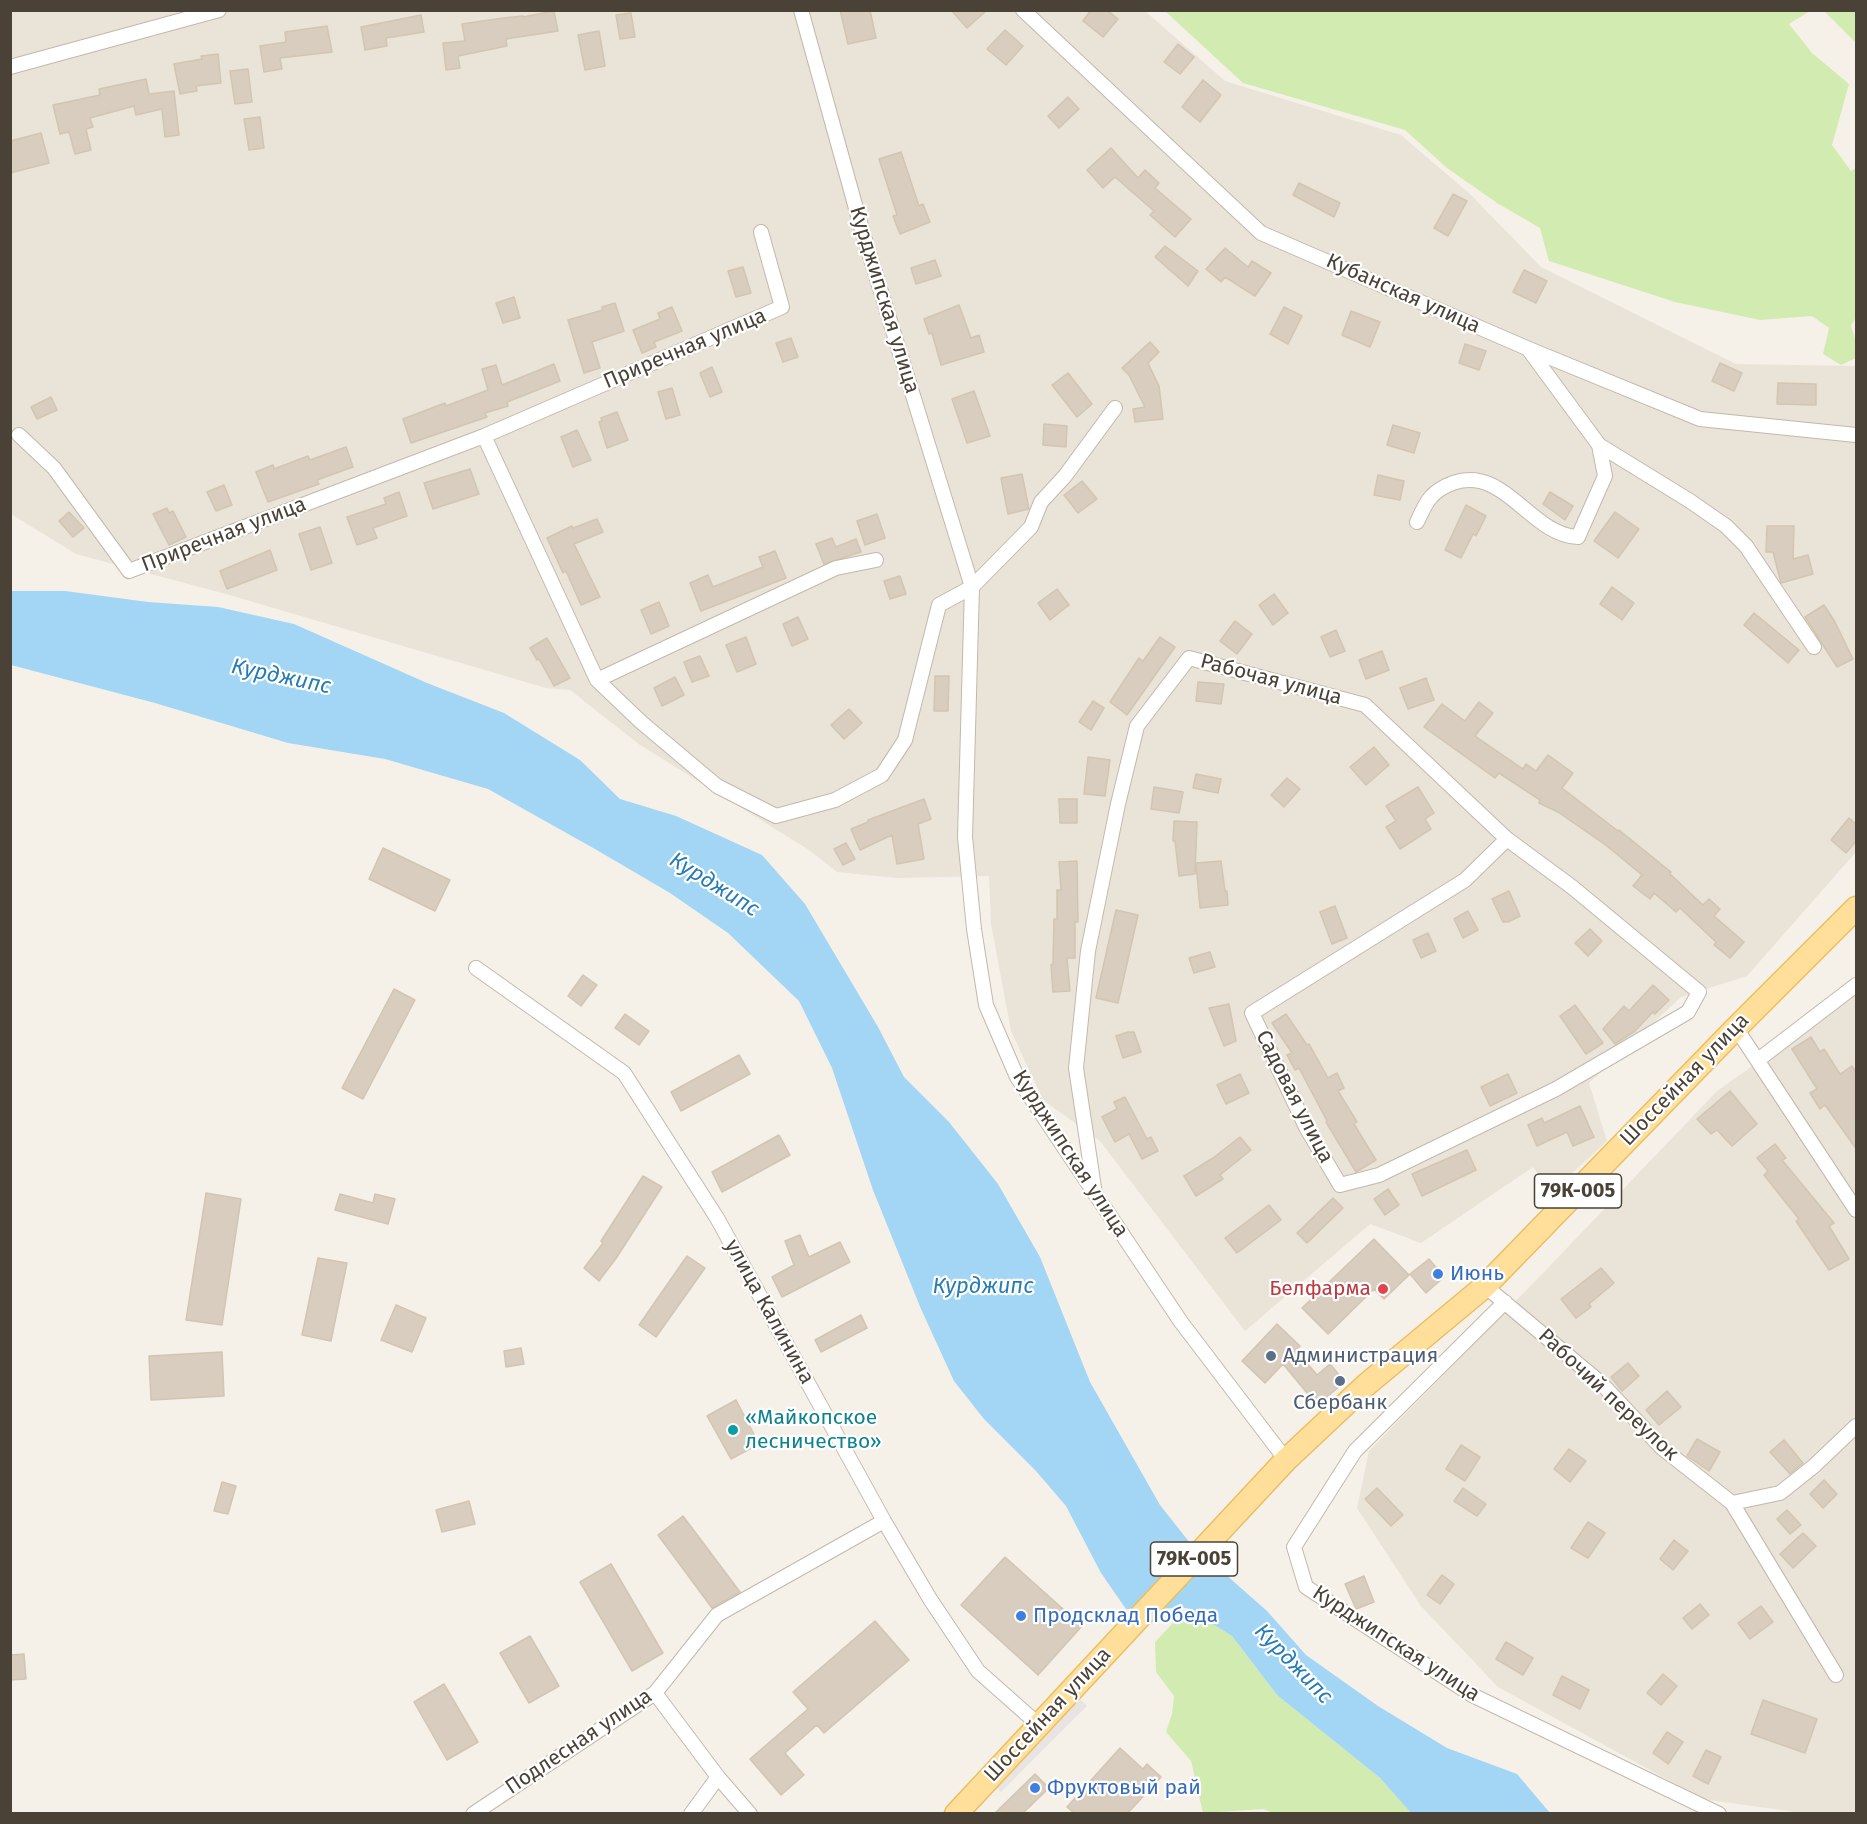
<!DOCTYPE html>
<html>
<head>
<meta charset="utf-8">
<style>
  body { margin:0 }
  #map { position:relative; width:1867px; height:1824px; overflow:hidden; background:#f5f1e9; font-family:"Fira Sans",sans-serif }
  canvas { display:block }
  .frame { position:absolute; inset:0; border:12px solid #4a4237; pointer-events:none }
</style>
</head>
<body>
<div id="map">
<canvas width="1867" height="1824"></canvas>
<div class="frame"></div>
</div>
<script>
const ctx = document.querySelector('canvas').getContext('2d');
ctx.lineJoin = 'round';
function paint(path, color) {
  ctx.fillStyle = color;
  ctx.fill(path, 'evenodd');
}
function trace(path, color, width, dash) {
  ctx.strokeStyle = color;
  ctx.lineWidth = width;
  ctx.lineCap = dash ? 'butt' : 'round';
  ctx.setLineDash(dash || []);
  ctx.stroke(path);
}
function write(font, color, halo, rows, align = 'center') {
  ctx.font = font + ' "Fira Sans",sans-serif';
  ctx.lineWidth = 4.5;
  ctx.setLineDash([]);
  ctx.textBaseline = 'middle';
  ctx.strokeStyle = halo;
  ctx.fillStyle = color;
  for (const [text, x, y, turn = 0] of rows) {
    ctx.save();
    ctx.translate(x, y);
    ctx.rotate((+turn || 0) * Math.PI / 180);
    ctx.textAlign = isNaN(turn) ? turn : align;
    if (halo) ctx.strokeText(text, 0, 0);
    ctx.fillText(text, 0, 0);
    ctx.restore();
  }
}
const residential = new Path2D(`
  M10 11H1145L1225 81 1401 135 1471 195 1541 267 1736 364 1856 366V852L1747 976 1681 997 1589 1083 1607 1141 1552 1192 1533 1167 1421 1243 1370 1224 1245 1331 1100 1141 1043 1100 1011 1031 991 924 989 876 896 878 837 872 809 850 640 745 570 690 546 688 226 594 76 554 11 514Z
  M1856 993V1813H1802L1703 1799 1498 1687 1421 1606 1357 1508 1369 1451 1546 1270 1717 1091Z`);
const green = new Path2D(`
  M1165 11H1810L1789 24 1812 53 1849 84 1832 145 1851 171 1856 168V317L1851 326 1856 342V358L1841 365 1823 354 1829 328 1812 316 1760 320 1675 302 1549 261 1540 228 1497 203 1447 168 1405 130 1243 83Z
  M1824 11H1856V43Z
  M1187 1608 1232 1636 1277 1695 1380 1778 1411 1813 1276 1814 1263 1809 1203 1813 1191 1761 1166 1732 1172 1714 1174 1696 1156 1672 1155 1642Z`);
const parking = new Path2D(`
  M1079 1698 1087 1706 1001 1792 993 1784Z`);
const water = new Path2D(`
  M10 591H65L148 602 218 607 294 624 427 683 504 713 580 760 620 799 676 816 762 855 805 904 878 1027 904 1077 949 1122 998 1184 1040 1257 1090 1382 1160 1505 1190 1543 1267 1611 1306 1655 1378 1706 1447 1748 1517 1774 1550 1813H1411L1380 1778 1277 1695 1232 1636 1187 1608 1126 1609 1101 1573 1066 1506 1036 1471 984 1419 954 1381 921 1309 873 1190 832 1068 799 1001 728 933 670 893 595 849 488 789 385 759 288 743 155 703 11 665Z`);
const building = new Path2D(`
  M840 10H870L876 38 848 44Z
  M951 10H987L967 28Z
  M1091 10H1107L1118 19 1103 37 1083 21Z
  M554 11 558 31 506 39 507 46 458 56 460 68 446 70 443 43 465 41 462 24 503 18 523 16V17Z
  M631 13 635 37 620 39 616 15Z
  M421 15 424 32 386 38 387 46 365 50 361 27Z
  M327 26 332 52 280 58 282 69 264 72 260 46 286 42 285 32Z
  M1005 30 1023 46 1006 65 987 49Z
  M599 31 605 66 585 70 578 35Z
  M1178 44 1194 57 1180 74 1164 62Z
  M218 54 221 83 196 86 197 91 180 94 174 64 202 59 201 56Z
  M248 69 252 102 235 104 230 71Z
  M146 79 149 94 174 91 179 135 165 137 162 109 136 115 134 106 90 118 93 127 86 129 91 150 75 154 69 132 60 134 53 105 100 95 99 89Z
  M1203 80 1221 95 1200 122 1182 107Z
  M1068 97 1079 109 1059 128 1048 116Z
  M260 117 264 148 249 150 244 119Z
  M41 133 49 163 10 173V141Z
  M1111 148 1138 178 1145 170 1159 183 1155 188 1191 219 1175 237 1150 215 1154 211 1115 177 1103 188 1087 170Z
  M901 152 919 206 923 204 930 222 900 234 893 216 897 215 879 159Z
  M1299 183 1340 203 1334 217 1293 195Z
  M1453 194 1467 201 1448 236 1434 228Z
  M1165 246 1198 271 1188 286 1155 257Z
  M1225 248 1248 267 1252 261 1271 273 1255 296 1225 277 1221 282 1206 269Z
  M935 260 941 276 916 284 911 268Z
  M743 267 751 293 736 297 728 271Z
  M1524 270 1547 281 1536 303 1513 292Z
  M514 297 520 318 503 323 496 303Z
  M615 303 624 331 592 342 600 368 584 373 568 320 603 310 602 307Z
  M959 305 971 338 979 335 984 352 941 365 932 333 929 334 924 319Z
  M672 307 682 331 654 342 656 347 642 353 633 330 660 319 658 313Z
  M1284 307 1302 316 1288 344 1270 334Z
  M1351 311 1380 322 1370 347 1342 335Z
  M791 338 798 357 783 362 776 343Z
  M1150 342 1159 352 1148 363 1159 386 1163 419 1135 422 1133 409 1145 407 1129 375 1122 368Z
  M1465 344 1486 351 1479 370 1459 363Z
  M1720 363 1742 373 1734 391 1712 381Z
  M554 364 560 381 507 402 508 406 485 413 487 417 411 443 403 419 445 403 446 406 488 390 482 369 496 365 502 385Z
  M712 367 722 392 710 397 700 373Z
  M1068 373 1092 404 1077 417 1052 385Z
  M1778 383 1816 384V405L1777 404Z
  M672 388 680 415 666 419 658 392Z
  M974 391 990 436 967 443 952 399Z
  M51 397 57 410 37 419 31 407Z
  M617 412 628 440 607 448 599 422 602 421 601 418Z
  M1044 424 1067 426 1066 447 1043 445Z
  M1393 425 1420 433 1414 453 1387 445Z
  M577 430 591 460 573 467 561 437Z
  M346 447 353 467 317 480 319 484 268 502 256 472 273 465 274 469 308 456 310 460Z
  M470 469 479 494 433 509 424 483Z
  M1022 474 1029 509 1008 514 1001 478Z
  M1378 475 1404 481 1400 500 1374 495Z
  M1082 481 1097 499 1078 513 1064 495Z
  M224 485 232 505 216 511 207 492Z
  M399 492 407 516 373 528 377 538 357 545 347 517 386 504 384 498Z
  M1550 492 1573 506 1565 520 1543 504Z
  M1466 505 1486 516 1476 536 1473 534 1461 558 1445 550Z
  M167 508 169 513 173 511 186 537 169 545 153 514Z
  M69 512 84 528 73 537 59 521Z
  M1615 512 1639 529 1618 558 1594 541Z
  M877 514 885 538 865 545 857 521Z
  M597 519 603 532 574 544 600 597 581 605 566 571 563 573 547 538 572 526 573 528Z
  M1767 526H1794L1793 559 1808 555 1813 574 1781 583 1773 552H1766Z
  M320 527 332 563 311 570 299 534Z
  M832 538 836 547 856 539 861 552 824 564 816 544Z
  M270 550 277 570 227 589 220 571Z
  M775 551 786 578 701 611 690 583 708 575 713 587 763 567 759 557Z
  M900 576 906 594 890 599 884 581Z
  M1612 587 1634 603 1622 620 1600 604Z
  M1057 589 1069 605 1050 620 1038 603Z
  M1274 594 1288 613 1273 625 1259 605Z
  M659 602 669 626 651 634 641 610Z
  M1824 605 1835 622 1853 659 1837 667 1805 617Z
  M1754 613 1799 650 1788 663 1744 625Z
  M798 617 808 639 792 646 783 624Z
  M1235 621 1252 634 1237 654 1220 641Z
  M1336 630 1345 651 1330 657 1321 637Z
  M746 637 756 664 737 672 726 645Z
  M1160 637 1175 647 1127 715 1110 702 1139 658 1143 661Z
  M547 638 570 678 554 686 539 659 537 660 530 648Z
  M1382 651 1389 670 1366 679 1359 660Z
  M700 656 709 676 692 682 684 662Z
  M935 676H949L948 711H934Z
  M675 677 684 695 662 706 654 688Z
  M1426 678 1434 700 1408 709 1400 688Z
  M1198 682 1224 684 1221 704 1196 701Z
  M1093 701 1104 708 1091 730 1079 722Z
  M1479 702 1493 713 1475 736 1523 769 1526 764 1536 771 1548 755 1573 773 1562 788 1618 831 1619 830 1671 872 1670 874 1703 905 1709 899 1720 909 1714 916 1744 942 1730 958 1714 945 1716 942 1680 908 1676 912 1654 893 1650 899 1633 886 1642 875 1607 846 1558 812 1539 803 1540 800 1499 773 1495 778 1424 727 1442 704 1465 721Z
  M849 709 862 723 844 739 831 725Z
  M1374 747 1389 765 1366 785 1350 767Z
  M1088 757 1110 760 1105 796 1084 794Z
  M1196 774 1221 779 1218 793 1193 788Z
  M1287 778 1300 789 1284 807 1271 795Z
  M1154 787 1183 792 1179 813 1151 809Z
  M1418 787 1434 813 1425 819 1431 829 1400 849 1386 827 1396 821 1386 806Z
  M924 799 931 819 918 824 924 859 897 864 892 835 860 850 851 829 868 822V820Z
  M1059 799H1077V823H1060Z
  M1849 818 1857 825V840L1846 853 1831 840Z
  M1174 821 1197 822 1195 874 1179 876 1175 841H1173Z
  M846 843 855 859 843 865 834 849Z
  M383 848 450 880 435 911 369 879Z
  M1077 861 1078 922H1075V958H1067L1070 991 1053 992 1051 965 1053 964 1054 919H1057V890H1061L1059 862Z
  M1221 861 1225 891H1227L1228 905 1200 908 1196 863Z
  M1509 891 1520 916 1508 922H1503L1492 899Z
  M1335 906 1347 938 1332 944 1320 912Z
  M1116 910 1138 915 1118 1003 1096 998Z
  M1468 911 1478 930 1463 938 1454 919Z
  M1590 929 1602 941 1588 956 1575 943Z
  M1428 933 1436 951 1421 958 1413 940Z
  M1210 952 1215 967 1194 973 1189 958Z
  M583 975 597 985 581 1006 568 996Z
  M1653 985 1669 1000 1655 1014 1653 1012 1635 1031 1615 1044 1603 1029 1624 1006 1629 1011Z
  M394 989 415 1000 363 1099 342 1088Z
  M1229 1004 1236 1041 1224 1046 1209 1008Z
  M1575 1005 1603 1043 1586 1054 1560 1016Z
  M625 1014 649 1031 639 1045 615 1028Z
  M1286 1014 1307 1045 1309 1044 1328 1078 1337 1073 1344 1088 1338 1091 1357 1122 1354 1124 1376 1160 1356 1172 1326 1122 1327 1121 1299 1068 1295 1070 1287 1055 1292 1053 1272 1023Z
  M1128 1032H1134L1141 1052 1123 1058 1116 1036Z
  M1811 1037 1820 1052 1824 1049 1840 1074 1852 1066 1857 1074V1150L1825 1105 1820 1109 1810 1093 1817 1089 1792 1049Z
  M739 1055 750 1074 681 1111 671 1092Z
  M1240 1074 1249 1093 1226 1104 1217 1085Z
  M1508 1074 1517 1093 1490 1106 1481 1087Z
  M1730 1091 1757 1124 1732 1146 1717 1130 1711 1134 1697 1119Z
  M1125 1097 1147 1139 1151 1137 1158 1151 1142 1159 1129 1134 1115 1142 1102 1117 1117 1109 1114 1102Z
  M1580 1106 1594 1137 1573 1146 1567 1132 1537 1146 1528 1125 1542 1118 1544 1123Z
  M779 1135 790 1155 722 1192 712 1172Z
  M1240 1137 1251 1150 1220 1175 1223 1179 1196 1196 1184 1176 1213 1158Z
  M1775 1144 1786 1158 1782 1160 1834 1223 1829 1226 1849 1259 1829 1270 1796 1221 1799 1219 1764 1175 1768 1171 1757 1158Z
  M1467 1150 1476 1170 1422 1196 1412 1174Z
  M643 1176 662 1187 617 1257 599 1281 584 1268 603 1243 601 1241Z
  M1388 1189 1399 1205 1385 1215 1374 1199Z
  M206 1193 241 1199 222 1325 186 1320Z
  M340 1194 373 1203 375 1194 395 1199 388 1224 335 1210Z
  M1333 1198 1343 1208 1307 1243 1297 1233Z
  M1269 1205 1281 1220 1237 1253 1225 1238Z
  M800 1235 809 1257 840 1242 850 1262 782 1297 772 1277 794 1265 785 1241Z
  M1374 1239 1409 1275 1384 1299 1374 1289 1328 1334 1302 1308Z
  M687 1256 705 1268 656 1337 639 1325Z
  M318 1258 347 1263 331 1341 302 1335Z
  M1429 1259 1444 1277 1426 1293 1410 1274Z
  M1601 1268 1614 1283 1589 1304 1591 1307 1576 1318 1561 1299Z
  M396 1305 426 1318 412 1352 381 1340Z
  M861 1315 867 1328 821 1352 815 1340Z
  M1277 1324 1300 1346 1296 1350 1317 1375 1330 1364 1345 1382 1317 1405 1283 1364 1265 1383 1242 1361Z
  M521 1348 524 1364 506 1367 504 1351Z
  M222 1352 224 1396 151 1400 149 1356Z
  M1628 1363 1639 1376 1622 1391 1611 1377Z
  M1667 1391 1681 1407 1659 1425 1646 1410Z
  M736 1400 759 1444 731 1459 707 1416Z
  M1697 1439 1720 1452 1709 1471 1687 1456Z
  M1784 1440 1803 1463 1790 1474 1770 1452Z
  M1461 1445 1480 1457 1465 1481 1446 1469Z
  M1569 1449 1586 1461 1570 1482 1554 1469Z
  M1824 1480 1837 1494 1823 1508 1810 1494Z
  M222 1482 236 1486 228 1514 214 1511Z
  M1377 1488 1403 1515 1391 1526 1365 1499Z
  M1463 1488 1486 1504 1477 1516 1454 1501Z
  M469 1501 475 1524 442 1532 436 1510Z
  M1787 1510 1801 1525 1790 1534 1777 1519Z
  M683 1516 740 1592 712 1608 658 1535Z
  M1588 1522 1605 1533 1588 1558 1571 1548Z
  M1803 1533 1816 1546 1793 1568 1780 1554Z
  M1674 1540 1688 1551 1673 1570 1660 1559Z
  M1005 1557 1082 1626 1038 1675 961 1605Z
  M611 1564 663 1653 632 1671 580 1582Z
  M1442 1575 1454 1584 1440 1604 1427 1595Z
  M1364 1576 1374 1602 1356 1609 1345 1584Z
  M1700 1604 1709 1615 1692 1629 1683 1618Z
  M1761 1606 1773 1622 1750 1639 1738 1623Z
  M875 1621 909 1660 824 1733 817 1725 785 1753 804 1775 781 1795 750 1759 808 1709 793 1692Z
  M530 1636 559 1686 529 1703 500 1653Z
  M1506 1642 1533 1658 1523 1675 1496 1659Z
  M24 1654 26 1679 10 1680V1655Z
  M1663 1674 1677 1686 1661 1705 1647 1693Z
  M1562 1676 1589 1690 1580 1709 1553 1695Z
  M444 1684 478 1742 447 1760 414 1702Z
  M1763 1700 1817 1719 1805 1753 1751 1734Z
  M1667 1732 1683 1742 1668 1764 1653 1753Z
  M1120 1748 1143 1769 1147 1764 1161 1777 1127 1814H1075L1067 1807Z
  M1706 1750 1721 1757 1708 1784 1693 1776Z
  M1035 1774 1049 1788 1022 1814H994Z`);
const minor = new Path2D(`
  M801 10 862 230 972 587 965 837 974 929 986 1005 1017 1077 1181 1322 1286 1460
  M1023 10 1261 233 1529 349 1700 419 1856 435
  M10 67 219 10
  M1529 350 1599 445 1690 501 1726 526 1746 546 1814 647
  M19 435 54 468 129 571 484 436 782 307 761 232
  M484 436 597 680 641 722 717 786 776 816 835 800 882 775 905 740 939 605 972 587 1031 527 1041 502 1065 476 1115 408
  M1417 522C1426 502 1431 491 1453 483 1505 465 1530 535 1578 537L1605 476 1599 445
  M597 680 836 568 876 560
  M476 968 624 1073 717 1218 884 1521 930 1599 978 1671 1039 1725
  M1736 1028 1856 1210
  M1758 1060 1856 985
  M1095 1194 1076 1068 1088 951 1118 804 1137 726 1189 658 1365 705 1507 839 1572 887 1699 992 1688 1012 1556 1089 1379 1175 1340 1185 1307 1129 1252 1013 1465 880 1507 839
  M1485 1286 1602 1384 1662 1448 1732 1503 1836 1675
  M1505 1302 1355 1451 1294 1547 1306 1587 1472 1695 1719 1814
  M1732 1503 1780 1493 1814 1466 1856 1426
  M655 1693 718 1777 750 1814
  M473 1814 655 1693 717 1615 884 1521
  M691 1814 718 1777`);
const primary = new Path2D(`
  M956 1814 1286 1460 1366 1385 1485 1286 1736 1028 1856 908`);
const markers = [
  [1438,1274,6,"#3f7fe0"],
  [1383,1289,6,"#e0444e"],
  [1271,1356,6,"#5c6f8a"],
  [1340,1381,6,"#5c6f8a"],
  [733,1430,6,"#0f9aa8"],
  [1021,1616,6,"#3f7fe0"],
  [1035,1788,6,"#3f7fe0"]
];
const shields = [
  [1578,1191,87],
  [1194,1559,87]
];
const shieldNames = [
  ["79К-005",1578,1191],
  ["79К-005",1194,1559]
];
const streetNames = [
  ["Кубанская улица",1403,294,24],
  ["Курджипская улица",884,300,73],
  ["Приречная улица",685,349,-23],
  ["Приречная улица",224,535,-21],
  ["Рабочая улица",1271,680,15],
  ["Шоссейная улица",1685,1080,-46],
  ["Садовая улица",1294,1097,63],
  ["Курджипская улица",1070,1154,57],
  ["улица Калинина",769,1312,61],
  ["Рабочий переулок",1608,1395,43],
  ["Курджипская улица",1396,1644,33],
  ["Шоссейная улица",1048,1715,-47],
  ["Подлесная улица",579,1742,-34]
];
const shopNames = [
  ["Июнь",1450,1274],
  ["Продсклад Победа",1033,1616],
  ["Фруктовый рай",1047,1788]
];
const healthNames = [
  ["Белфарма",1371,1289]
];
const serviceNames = [
  ["Администрация",1283,1356],
  ["Сбербанк",1340,1403,"center"]
];
const cultureNames = [
  ["«Майкопское",745,1418],
  ["лесничество»",745,1442]
];
const waterNames = [
  ["Курджипс",281,677,12],
  ["Курджипс",714,885,32],
  ["Курджипс",983,1287],
  ["Курджипс",1293,1664,46]
];
paint(residential, '#eae3d7');
paint(green, '#d2ebb0');
paint(parking, '#e7e4e1');
paint(water, '#a3d5f4');
paint(building, '#d8cdbe');
trace(building, '#d3c5b1', 1.5);
trace(minor, '#c2b9ab', 16);
trace(primary, '#eabe62', 25);
trace(minor, '#fff', 14);
trace(primary, '#ffdf99', 22);
for (const [x, y, r, color] of markers) {
  const dot = new Path2D();
  dot.arc(x, y, r, 0, 2 * Math.PI);
  ctx.fillStyle = color;
  ctx.fill(dot);
  trace(dot, '#fff', 2);
}
for (const [x, y, w] of shields) {
  const box = new Path2D();
  box.roundRect(x - w / 2, y - 17, w, 34, 4.5);
  ctx.fillStyle = '#fff';
  ctx.fill(box);
  trace(box, '#4a4237', 1.5);
}
write('bold 20px', '#4a4237', null, shieldNames);
write('21px', '#4a4237', '#fff', streetNames);
write('21px', '#366cbe', '#fff', shopNames, 'left');
write('21px', '#be3a42', '#fff', healthNames, 'right');
write('21px', '#4e5e75', '#fff', serviceNames, 'left');
write('21px', '#0d838f', '#fff', cultureNames, 'left');
write('italic 22px', '#287cb4', '#fff', waterNames);
</script>
</body>
</html>
